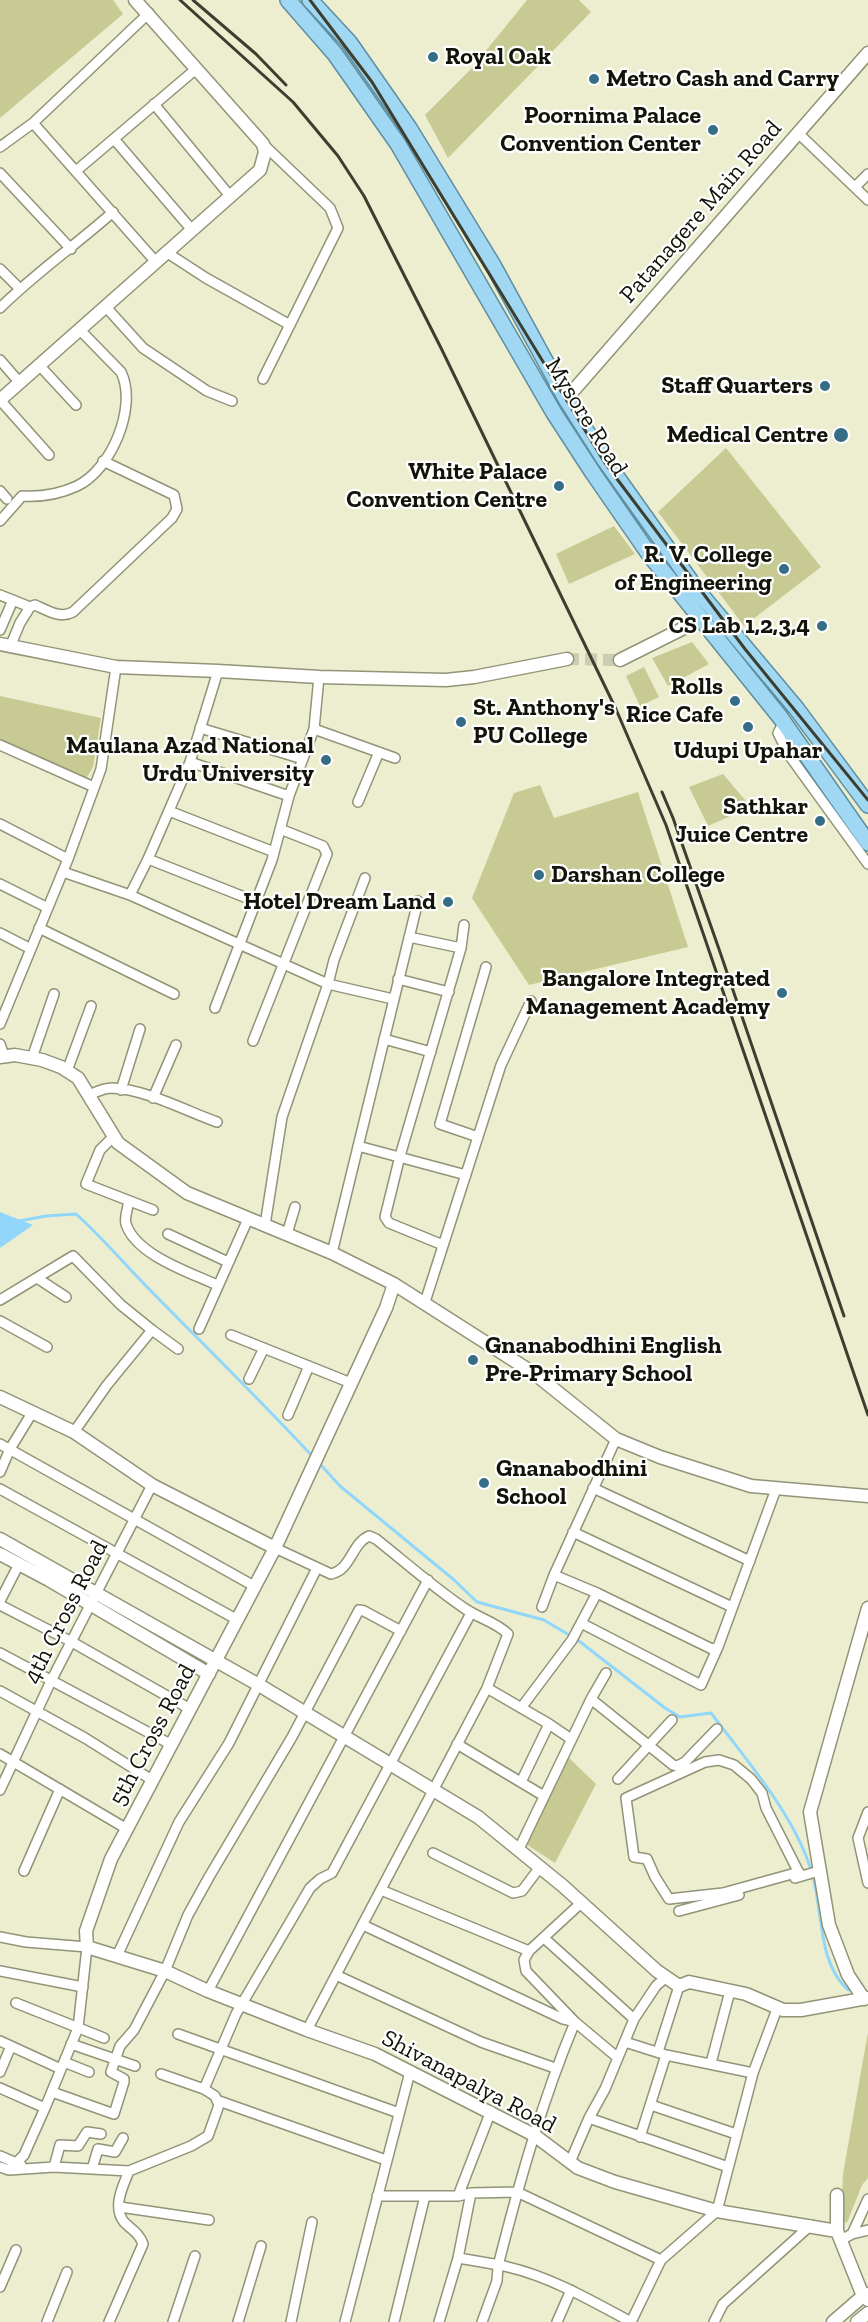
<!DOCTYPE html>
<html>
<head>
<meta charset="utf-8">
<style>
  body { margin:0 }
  canvas { display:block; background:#eceecf }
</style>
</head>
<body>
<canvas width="868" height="2322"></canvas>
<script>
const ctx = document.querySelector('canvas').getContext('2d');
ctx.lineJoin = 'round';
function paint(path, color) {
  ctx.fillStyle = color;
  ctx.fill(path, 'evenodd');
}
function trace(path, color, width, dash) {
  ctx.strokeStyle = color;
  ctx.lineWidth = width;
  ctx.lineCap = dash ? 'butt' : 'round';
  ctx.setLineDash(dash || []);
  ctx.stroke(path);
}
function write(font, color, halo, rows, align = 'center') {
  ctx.font = font + ' "Zilla Slab",serif';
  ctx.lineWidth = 4.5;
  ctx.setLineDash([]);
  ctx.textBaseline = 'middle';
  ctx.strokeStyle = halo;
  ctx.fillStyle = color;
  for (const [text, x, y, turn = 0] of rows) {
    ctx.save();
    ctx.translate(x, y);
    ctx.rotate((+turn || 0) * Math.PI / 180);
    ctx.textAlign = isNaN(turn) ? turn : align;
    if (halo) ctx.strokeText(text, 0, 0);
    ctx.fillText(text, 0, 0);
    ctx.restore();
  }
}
const green = new Path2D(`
  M0 0H113L123 14 0 118Z
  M527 0H579L591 12 448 158 425 115 472 68Z
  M726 448 821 567 744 626 658 512Z
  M614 526 635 554 569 584 556 554Z
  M692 642 709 664 668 686 652 658Z
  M644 667 659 697 640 706 626 676Z
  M0 696 101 718 93 767 81 787 0 749Z
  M723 774 751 807 708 826 689 787Z
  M540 785 554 818 638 792 688 947 529 985 472 898 514 793Z
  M568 1757 596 1784 555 1863 526 1844Z
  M868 2032V2178L862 2185 847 2223 841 2221 843 2174Z`);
const water = new Path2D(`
  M0 1212 33 1225 0 1248Z`);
const stream = new Path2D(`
  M19 1221 46 1216 76 1214C103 1238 125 1265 150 1290 205 1346 261 1401 314 1458
  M319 1463 340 1486 453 1579 477 1602 544 1620 579 1641 665 1708 680 1717 711 1713C747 1761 798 1819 813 1877 823 1913 818 1963 848 1990`);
const tertiaryTunnel = new Path2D(`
  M567 659 620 660`);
const minor = new Path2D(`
  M154 104 230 196
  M33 123 155 261
  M798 133 868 200
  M114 139 192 230
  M0 147 33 123 149 13
  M76 171 196 69
  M0 173 71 249
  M855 187 868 174
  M166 252 206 278 290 325
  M0 269 19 288
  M105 306 143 348 207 391 232 401
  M0 308C35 273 76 245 113 212
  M0 360 20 383
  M39 365 76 405
  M263 379 338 228 330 208 263 144
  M0 400 49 455
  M0 491 7 499
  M0 521 22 496C40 497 60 494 77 486 111 470 138 407 121 372L79 329
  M0 595 30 607 35 605C49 611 60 619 73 612L172 518 177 509 174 495 103 461
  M0 630 13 600
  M10 647 20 623 30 607
  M784 722 778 733 789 755 868 864
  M200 728 303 759
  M314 729 395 758
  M0 745 94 787
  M190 762 289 796 272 860 215 1008
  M289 796 314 729 319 677
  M358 802 379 752
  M169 811 274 852
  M0 824 68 859
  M148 859 257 902
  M63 872 130 895 328 984 393 999
  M0 884 48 908
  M130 895 148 859 190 762 218 671
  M39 928 174 994
  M0 933 31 949
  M409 937 461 948
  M398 979 449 992
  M0 1024 68 859 101 769 116 667
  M384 1039 431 1052
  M253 1041 327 854 323 846 280 829
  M0 1044 4 1056
  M32 1058 54 994
  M67 1071 91 1006
  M121 1090 140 1029
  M89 1095C96 1092 104 1088 112 1088 145 1089 186 1111 217 1122
  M153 1098 176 1045
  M114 1136 100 1150 86 1184 153 1210
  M478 1137 440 1124 486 967
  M358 1146 466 1175
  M129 1201C128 1208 124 1217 126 1224 136 1255 189 1272 217 1285
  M265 1225 282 1117 328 984 334 960 365 878
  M168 1234 228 1262
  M287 1234 295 1207
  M443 1245 389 1223 385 1217 400 1156 461 948 464 925
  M332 1253 418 901
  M37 1278 66 1297
  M0 1300 73 1256 121 1305 152 1330 107 1385 74 1432
  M425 1302 501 1065 531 1001
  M0 1321 47 1347
  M199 1329 248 1219
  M152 1330 178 1349
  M231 1335 351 1383
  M249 1379 264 1348
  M288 1415 309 1366
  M616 1439 554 1575 597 1593 712 1649 718 1647 776 1489
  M0 1444 254 1586
  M0 1472 10 1449 32 1413
  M593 1488 750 1561
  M0 1489 236 1619
  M573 1532 732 1607
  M275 1548 331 1574C352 1569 351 1544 369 1536L376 1539C405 1562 433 1587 464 1608 478 1618 496 1622 508 1634L487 1688 307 2030
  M0 1601 19 1564
  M0 1605 72 1642 190 1709
  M542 1607 554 1575
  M581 1623 701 1685 718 1647
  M0 1653 172 1745
  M487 1688 549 1724 521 1782
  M0 1691 85 1738 152 1780
  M591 1699 606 1673
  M521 1708 572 1640 597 1593
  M549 1724 571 1739
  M457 1744 544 1796
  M0 1754 127 1829
  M618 1779 672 1720
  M0 1790 51 1681 152 1485
  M868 1812 858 1838 868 1883
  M518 1851 591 1699 673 1765 677 1766 685 1762 717 1729
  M433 1853 513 1893 522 1891 540 1867
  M24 1871 60 1789
  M799 1872 723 1893 669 1899 655 1877 647 1859 634 1857 626 1798 705 1762 719 1760 734 1765 751 1779 762 1793 766 1808 799 1873 800 1876
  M795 1878 819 1871
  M381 1890 529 1951 581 1903
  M679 1911 739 1895
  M363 1925 563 2019 575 2022
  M0 1937 26 1942 87 1947 78 2028 45 2108 24 2155 9 2170
  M544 1938 634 2019
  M529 1951 524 1960 526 1971 575 2022
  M117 1956 179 1822 229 1743 317 1568
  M0 1971 83 1987
  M336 1975 481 2042 555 2068
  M208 1991 428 1580
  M16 2003 104 2038
  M178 2034 399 2113
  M0 2041 61 2069
  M625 2042 666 2055 753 2073
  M71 2044 135 2066
  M658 2052 679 1986
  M64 2062 89 2072
  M711 2063 730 1991
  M0 2072 11 2046
  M161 2074 204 2089
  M0 2088 45 2108
  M52 2092 114 2114 124 2082V2079L111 2072 120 2046 134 2030 165 1971 188 1915 209 1877 292 1737 359 1610 364 1611 401 1631
  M219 2101 386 2160
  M651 2105 736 2134
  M589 2118 728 2167
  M640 2137 666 2055
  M0 2156 21 2165
  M570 2162 589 2118 605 2089 634 2019 656 1986 666 1977
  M0 2167 9 2170 54 2167 129 2171 191 2146 208 2136 219 2105 215 2096 204 2089 236 2014 310 1888 320 1879 332 1873 471 1613
  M54 2167 60 2145 78 2146 87 2132 101 2134
  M92 2169 98 2149 115 2152 123 2138
  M377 2196H458L471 2193 517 2192 661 2260
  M458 2196 491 2111
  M120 2207 209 2220
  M852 2234 868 2230
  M841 2240 852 2234 868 2199
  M458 2258C474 2261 492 2263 508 2267 551 2277 592 2301 631 2322
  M0 2287 16 2250
  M47 2322 67 2272
  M109 2322 143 2244C139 2233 132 2230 124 2222 112 2207 123 2186 129 2171
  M173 2322 195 2256
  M238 2322 261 2246
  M291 2322 312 2222
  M345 2322 410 2072
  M394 2322 425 2196
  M439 2322 458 2258 471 2193
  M482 2322 497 2281 498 2266C519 2183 542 2101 575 2022L618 2058
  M557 2322 571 2290
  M631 2322 661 2260 717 2211 753 2073 777 2009
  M714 2322 723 2304 811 2225`);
const tertiary = new Path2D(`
  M566 399 868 53
  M0 400 260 170 265 152 263 144 135 0
  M0 644 116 667 218 671 319 677 446 680 474 677 567 659
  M620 660 702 619
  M0 1057 15 1055 42 1060 61 1067 78 1078 118 1143 187 1193 332 1253 394 1284 535 1374 616 1439 660 1457 751 1486 868 1496
  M0 1397 74 1432 152 1485 275 1548 386 1308 394 1284
  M0 1539 259 1685 478 1817 563 1886 657 1971 679 1986 689 1982 746 1994 783 2010H801L868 1998
  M275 1548 111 1859 86 1931 87 1947 165 1971 208 1991 307 2030 375 2054 534 2135 578 2168 615 2182 717 2211 837 2231
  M0 1554 49 1580 209 1674
  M864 1999 848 1975 829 1925 810 1812 868 1608
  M837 2195V2231L863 2296 868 2300
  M833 2322 863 2296 868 2294
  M857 2322 868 2313`);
const trunk = new Path2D(`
  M288 0 335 54 398 144 554 413 593 473 649 554 780 717 868 843
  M310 0 349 42 409 128 494 267 566 399 604 459 697 590 796 708 868 805`);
const rail = new Path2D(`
  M180 0 293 102 338 156 364 196 441 348 615 707 666 825 868 1415
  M193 0 256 54 286 85
  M310 0 372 82 605 463 745 649 868 800
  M662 792 673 818 720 952 844 1316`);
const markers = [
  [433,57,6,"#356d87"],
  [594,79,6,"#356d87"],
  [713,130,6,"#356d87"],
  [825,386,6,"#356d87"],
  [841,435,8,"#356d87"],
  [559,486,6,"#356d87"],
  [784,569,6,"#356d87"],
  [822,626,6,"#356d87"],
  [735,701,6,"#356d87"],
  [461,722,6,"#356d87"],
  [748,727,6,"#356d87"],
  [326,760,6,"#356d87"],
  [820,821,6,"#356d87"],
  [539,875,6,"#356d87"],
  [448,902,6,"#356d87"],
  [782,993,6,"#356d87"],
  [473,1360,6,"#356d87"],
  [484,1483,6,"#356d87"]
];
const poiNames = [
  ["Royal Oak",445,57,"left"],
  ["Metro Cash and Carry",606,79,"left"],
  ["Poornima Palace",701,116],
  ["Convention Center",701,144],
  ["Staff Quarters",813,386],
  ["Medical Centre",828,435],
  ["White Palace",547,472],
  ["Convention Centre",547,500],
  ["R. V. College",772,555],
  ["of Engineering",772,583],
  ["CS Lab 1,2,3,4",810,626],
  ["Rolls",723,687],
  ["Rice Cafe",723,715],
  ["St. Anthony's",473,708,"left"],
  ["PU College",473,736,"left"],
  ["Maulana Azad National",314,746],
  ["Urdu University",314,774],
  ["Udupi Upahar",748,751,"center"],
  ["Sathkar",808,807],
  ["Juice Centre",808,835],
  ["Darshan College",551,875,"left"],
  ["Hotel Dream Land",436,902],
  ["Bangalore Integrated",770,979],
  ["Management Academy",770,1007],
  ["Gnanabodhini English",485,1346,"left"],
  ["Pre-Primary School",485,1374,"left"],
  ["Gnanabodhini",496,1469,"left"],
  ["School",496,1497,"left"]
];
const streetNames = [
  ["Patanagere Main Road",701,212,-49],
  ["Mysore Road",586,417,58],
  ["4th Cross Road",66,1612,-63],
  ["5th Cross Road",153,1735,-62],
  ["Shivanapalya Road",469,2082,28]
];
paint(green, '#c8ca93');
paint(water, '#90d7fb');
trace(stream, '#90d7fb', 3);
trace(tertiaryTunnel, '#cbcdb1', 12, [12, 6]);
trace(minor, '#929377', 12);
trace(tertiary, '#929377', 15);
trace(trunk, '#5f8ea0', 18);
trace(minor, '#fff', 9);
trace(tertiary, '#fff', 12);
trace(trunk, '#a0d8f4', 15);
trace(rail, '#3c3e2f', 3);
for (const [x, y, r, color] of markers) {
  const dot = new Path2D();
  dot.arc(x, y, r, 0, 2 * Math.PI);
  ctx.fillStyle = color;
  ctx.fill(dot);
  trace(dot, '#fff', 2);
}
write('bold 24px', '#131409', '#fff', poiNames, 'right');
write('24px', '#131409', '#fff', streetNames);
</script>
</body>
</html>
